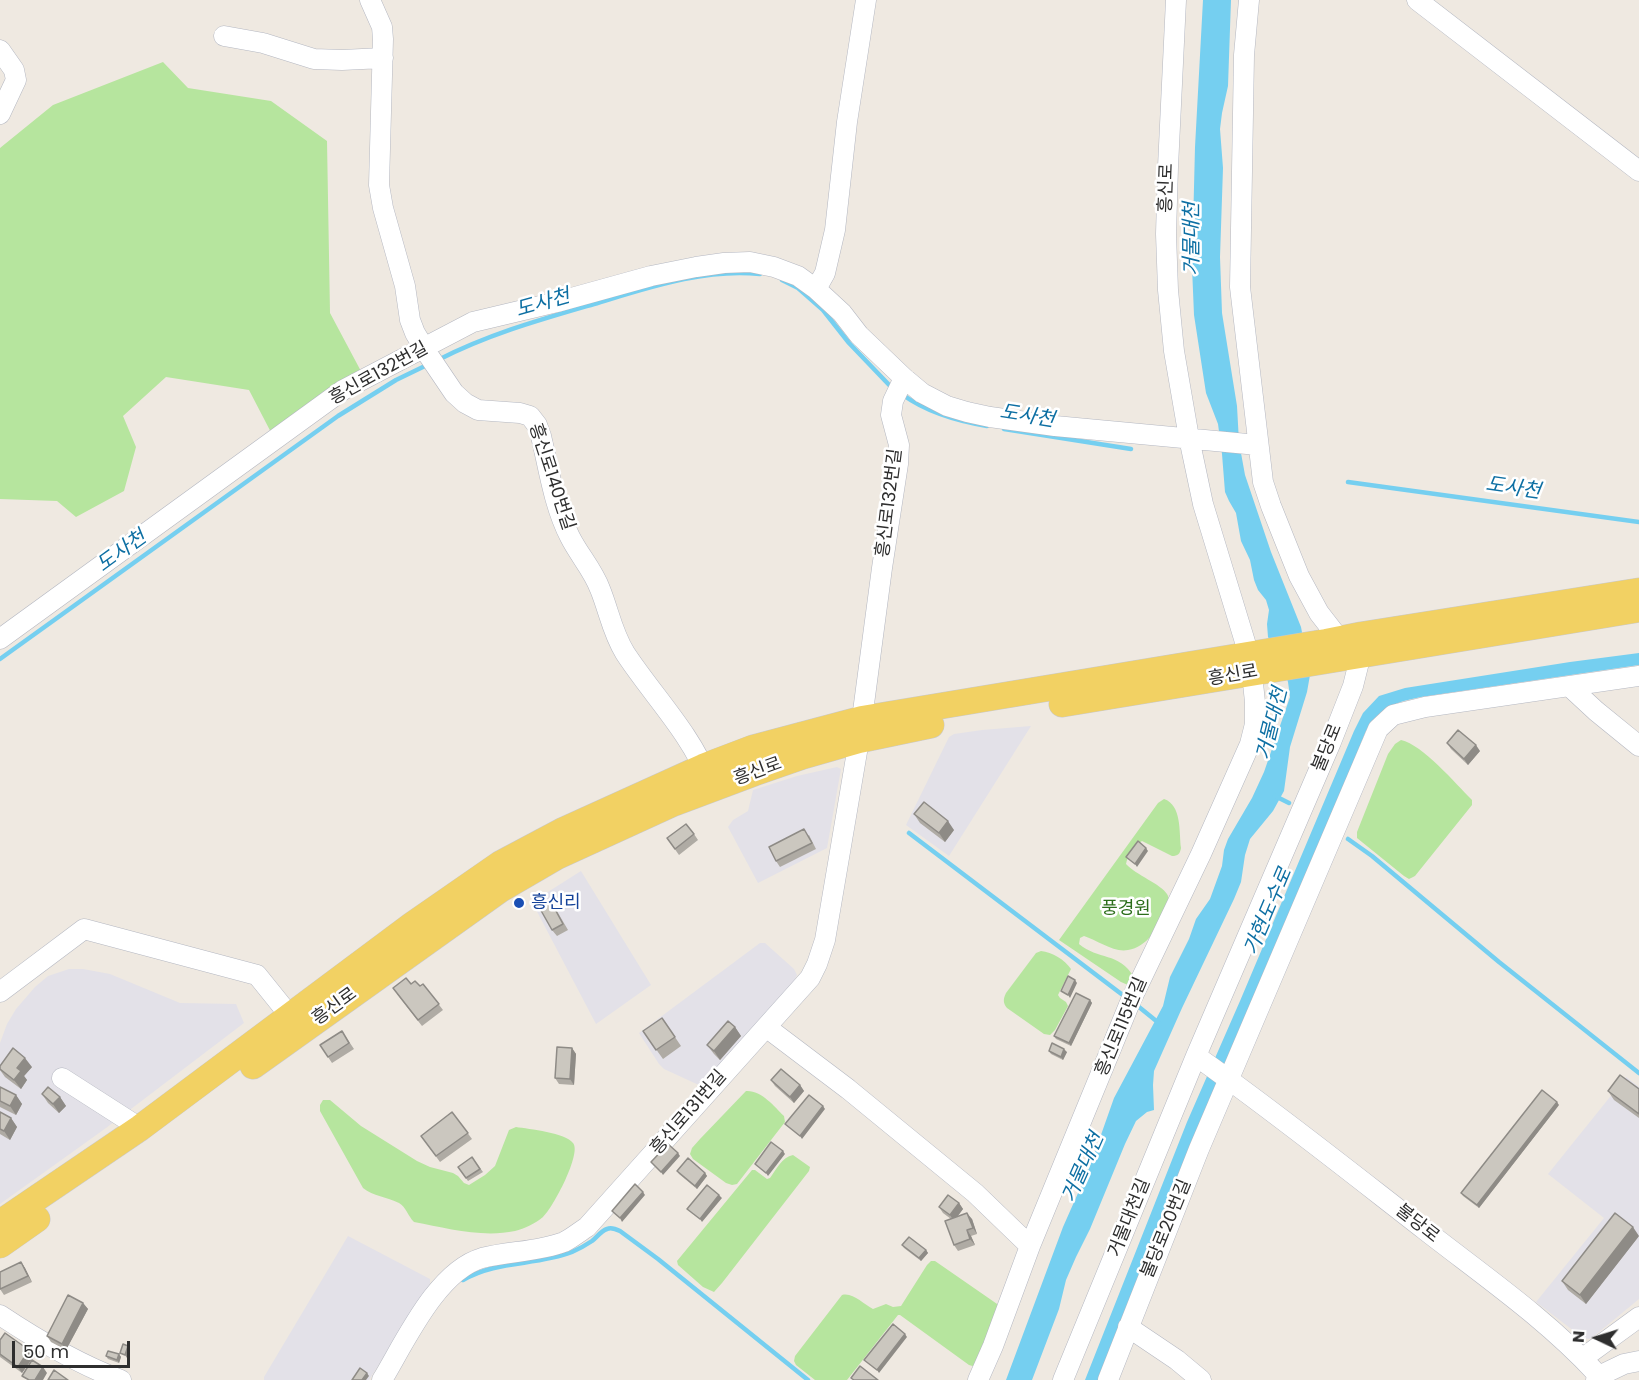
<!DOCTYPE html>
<html>
<head>
<meta charset="utf-8">
<style>
  body { margin:0 }
  #map { position:relative; width:1639px; height:1380px; overflow:hidden; background:#efe9e1; font-family:Poppins,sans-serif }
  canvas { display:block }
  .north { position:absolute; left:1567px; top:1308px; width:60px; height:60px; -webkit-text-stroke:4px #fff; paint-order:stroke; rotate:274deg; font-size:16px; font-weight:700; line-height:24px; text-align:center; color:#2e2e2e }
  .north::after { content:''; display:block; margin:auto; width:21px; height:27px; background:#2e2e2e; clip-path:polygon(50% 0,100% 100%,50% 72%,0 100%) }
  .scale { position:absolute; left:12px; top:1341px; width:118px; height:27px; box-sizing:border-box; border:3px solid #2e2e2e; border-top:0; padding-left:8px; font-size:18px; line-height:21px; white-space:nowrap; color:#2e2e2e; -webkit-text-stroke:4px #fff; paint-order:stroke }
</style>
</head>
<body>
<div id="map">
<canvas width="1639" height="1380"></canvas>
<div class="north">N</div>
<div class="scale">50 m</div>
</div>
<script>
const ctx = document.querySelector('canvas').getContext('2d');
ctx.lineJoin = 'round';
function paint(path, color) {
  ctx.fillStyle = color;
  ctx.fill(path, 'evenodd');
}
function trace(path, color, width, dash) {
  ctx.strokeStyle = color;
  ctx.lineWidth = width;
  ctx.lineCap = dash ? 'butt' : 'round';
  ctx.setLineDash(dash || []);
  ctx.stroke(path);
}
function write(font, color, halo, rows, align = 'center') {
  ctx.font = font + ' Poppins,"Noto Sans KR",sans-serif';
  ctx.lineWidth = 5;
  ctx.setLineDash([]);
  ctx.textBaseline = 'middle';
  ctx.strokeStyle = halo;
  ctx.fillStyle = color;
  for (const [text, x, y, turn = 0] of rows) {
    ctx.save();
    ctx.translate(x, y);
    ctx.rotate((+turn || 0) * Math.PI / 180);
    ctx.textAlign = isNaN(turn) ? turn : align;
    if (halo) ctx.strokeText(text, 0, 0);
    ctx.fillText(text, 0, 0);
    ctx.restore();
  }
}
const industrial = new Path2D(`
  M1031 726 949 856 906 825 949 737 954 734 982 730Z
  M837 767 841 769 827 848 758 883 728 827 733 820 748 811 753 790 797 776Z
  M581 871 651 985 596 1024 532 902Z
  M760 943H765L794 969 797 975 794 981 701 1086 664 1069 659 1064 639 1033Z
  M69 969H83L110 974 180 1003 236 1004 244 1023 106 1128 0 1204V1043L7 1024 16 1009 35 987 48 976Z
  M1626 1077 1639 1087V1299L1593 1337 1589 1339 1583 1338 1536 1302 1604 1218 1548 1174Z
  M348 1236 430 1279V1284L369 1380H264V1377Z`);
const green = new Path2D(`
  M163 62 188 88 271 101 327 141 330 313 363 375 276 442 249 390 166 377 123 416 136 447 124 491 76 517 57 501 0 499V148L53 105Z
  M1401 740C1423 745 1455 783 1472 800V805L1415 876 1409 879 1404 876 1357 838V832L1388 754 1395 744Z
  M1164 799C1182 805 1179 832 1181 848 1180 854 1178 856 1172 856L1142 841C1135 845 1127 856 1126 864 1136 875 1161 884 1167 894 1171 900 1167 906 1165 912 1158 928 1147 947 1128 950 1114 953 1097 940 1084 936L1080 938 1079 944C1098 960 1119 952 1134 977L1128 985 1121 982 1059 940 1158 803Z
  M1041 951C1052 952 1065 960 1071 969L1058 995 1060 998 1066 1002 1068 1006 1055 1030 1050 1035 1044 1034 1007 1008C1003 1003 1003 999 1006 993L1036 953Z
  M746 1091C761 1090 774 1106 784 1116L785 1122 737 1184 732 1185 726 1183 693 1159 690 1154 692 1148 700 1139Z
  M323 1100H330L361 1126 417 1161 430 1167 453 1173 458 1176 464 1183 469 1185 485 1175 495 1166 509 1130 516 1127C529 1129 566 1133 573 1143 582 1153 553 1208 543 1217 536 1223 524 1229 515 1231 482 1238 446 1228 414 1222 408 1216 406 1207 399 1203 387 1197 373 1196 363 1188L320 1111V1105Z
  M793 1155 810 1167 809 1171 722 1283 714 1292 703 1287 678 1265 677 1261 752 1170H755L767 1179 770 1178C776 1170 782 1157 793 1155Z
  M931 1261H935L1000 1306 976 1367 969 1365 900 1315H898L847 1380H815L796 1365 794 1361 795 1356 842 1295C853 1292 863 1304 873 1309L886 1304 893 1307 901 1306 927 1265Z`);
const water = new Path2D(`
  M1203 0H1231L1228 86 1222 113 1220 129 1223 168 1220 257 1222 313 1237 406 1239 442 1245 475 1271 552 1301 627 1310 675 1307 692 1290 747 1284 791 1273 811 1250 839 1245 855 1241 882 1234 899 1182 1008 1154 1071 1153 1085 1154 1110 1147 1112 1136 1121 1125 1144 1090 1229 1076 1257 1066 1280 1059 1309 1032 1380H1006L1063 1227 1090 1166 1114 1098 1163 1006 1170 977 1189 939 1196 919 1210 899 1222 866 1224 850 1228 839 1252 798 1264 772 1290 697 1288 682 1279 657 1268 637 1267 624 1269 610 1266 600 1258 590 1254 580 1250 560 1241 541 1236 513 1229 501 1225 492 1222 454 1218 424 1206 393 1194 315 1192 267 1195 147Z
  M1639 653V665L1421 697C1396 702 1380 707 1366 731L1099 1380H1085L1187 1122 1240 1001 1354 731 1363 713 1379 696 1405 688 1570 662Z`);
const stream = new Path2D(`
  M782 280 798 288 823 310 849 343 893 389
  M438 360C489 334 539 320 594 304 647 288 704 268 760 274
  M903 395C928 413 957 421 987 426
  M1004 429 1131 449
  M1348 482 1639 522
  M0 659 338 416 396 380 427 365
  M1275 796 1289 803
  M909 833 1124 996
  M1348 839 1372 856 1499 962 1639 1073
  M1139 1007 1160 1024
  M463 1280C497 1260 536 1266 572 1252 579 1249 586 1245 592 1241 597 1237 601 1231 607 1229 611 1227 616 1229 620 1231L658 1259 808 1380`);
const minor = new Path2D(`
  M370 0 382 27 383 39 379 185 383 208 405 286 410 320 415 333 429 356 454 393 465 403 478 410 520 413 530 416 537 425 541 436C549 470 554 506 570 537 579 555 593 570 600 589 609 611 612 632 625 653 651 693 692 735 708 779
  M1176 0 1168 167 1166 234 1168 290 1174 351 1189 438 1203 504 1249 655
  M1249 0 1244 55 1240 287 1263 482 1271 506 1299 576 1319 613 1340 640
  M1417 0 1639 171
  M224 36 263 43 314 59 342 60 383 58
  M0 50 14 70 16 80 0 114
  M816 289 825 273 835 230 847 122 866 0
  M0 639 343 390 473 322 557 302 651 276 696 267 724 263 750 262 774 267 798 276 816 289 842 313 859 335 904 378 922 393 947 406 967 412 990 417 1055 426 1258 445
  M1569 686 1596 711 1639 746
  M862 719 882 568 898 464 899 445 891 415 893 401 904 378
  M0 992 84 929 257 975 290 1016
  M766 1027 848 1089 975 1193 1030 1246
  M1196 1056C1274 1111 1349 1171 1425 1230 1484 1276 1548 1320 1599 1376L1596 1380
  M62 1078 140 1128
  M0 1315C39 1341 78 1364 121 1380
  M1128 1327 1177 1360 1201 1380
  M1583 1358 1639 1317
  M1599 1376 1624 1364 1639 1361
  M382 1380C405 1342 437 1271 482 1258 509 1251 538 1252 564 1242 572 1238 579 1232 587 1227L810 978 817 964 825 940 859 740
  M978 1380 993 1346 1030 1246 1131 1000 1201 854 1250 744 1255 724V702L1252 674
  M1063 1380 1196 1056 1331 742 1353 686 1359 662 1361 644
  M1108 1380 1199 1149 1378 729 1393 715 1425 707 1639 676`);
const major = new Path2D(`
  M1062 704 1639 609
  M253 1066 501 889 556 857 674 803 754 773 803 756 859 740 931 725
  M0 1223 140 1128 412 925 500 864 564 830 703 767 753 748 862 719 1326 642 1361 635 1639 591
  M0 1245 37 1219`);
const wall = new Path2D(`
  M1447 743 1480 751 1468 765 1451 749Z
  M914 814 954 830 945 842 920 823Z
  M694 834 698 840 679 855 667 838Z
  M809 835 816 849 780 867 776 861Z
  M554 906 568 930 557 936 552 930Z
  M411 984 420 986 423 984 443 1010 422 1026 397 994Z
  M1090 1000 1092 1003 1071 1046 1056 1039 1054 1036Z
  M662 1018 681 1046 663 1059 643 1031Z
  M735 1027 741 1036 720 1060 714 1054 707 1045Z
  M342 1031 354 1049 332 1063 320 1045Z
  M572 1048 576 1054 574 1085 559 1084 555 1078Z
  M1049 1051 1067 1052 1063 1060 1051 1054Z
  M0 1066 32 1067 24 1076 27 1080 21 1089 5 1077 0 1070Z
  M771 1080 800 1085 804 1091 794 1103 775 1086Z
  M0 1087 16 1095 22 1104 16 1115 0 1107Z
  M1639 1089V1118L1614 1100 1608 1091Z
  M42 1094 60 1097 66 1106 59 1113 48 1103Z
  M1559 1105 1479 1208 1463 1196 1461 1193Z
  M0 1112 11 1118 17 1127 10 1140 0 1134Z
  M452 1112 472 1139 440 1162 421 1136Z
  M472 1157 483 1172 468 1181 458 1167Z
  M677 1171 705 1173 707 1176 697 1189 679 1174Z
  M959 1203 963 1209 957 1217 972 1219 977 1234 971 1236 975 1245 958 1251 954 1245 951 1219 943 1213 939 1207Z
  M1639 1236 1586 1304 1568 1290 1562 1281Z
  M902 1245 926 1250 928 1253 921 1261 904 1248Z
  M21 1262 25 1268 32 1282 4 1295 0 1289Z
  M83 1303 88 1309 66 1350 51 1342 47 1336Z
  M0 1340 34 1356 22 1373 0 1357Z
  M119 1354 121 1357 119 1363 108 1359 106 1356Z`);
const shadedWall = new Path2D(`
  M1476 745 1480 751 1468 765 1464 759Z
  M948 821 954 830 945 842 939 833Z
  M1146 848 1148 851 1137 867 1135 864Z
  M1075 980 1077 983 1070 998 1068 995Z
  M1090 1000 1092 1003 1071 1046 1069 1043Z
  M735 1027 741 1036 720 1060 714 1051Z
  M572 1048 576 1054 574 1085 570 1079Z
  M1064 1049 1067 1052 1063 1060 1061 1057Z
  M25 1058 32 1067 24 1076 27 1080 21 1089 14 1080 17 1068Z
  M800 1085 804 1091 794 1103 790 1097Z
  M16 1095 22 1104 16 1115 10 1106Z
  M60 1097 66 1106 59 1113 53 1104Z
  M1557 1102 1559 1105 1479 1208 1477 1205Z
  M823 1106 825 1109 802 1139 800 1136Z
  M11 1118 17 1127 10 1140 4 1131Z
  M783 1151 785 1154 768 1176 766 1173Z
  M678 1153 680 1156 663 1175 661 1172Z
  M705 1173 707 1176 697 1189 695 1186Z
  M643 1192 645 1195 622 1222 620 1218Z
  M719 1195 722 1198 702 1222 700 1219Z
  M959 1203 963 1209 954 1221 950 1215Z
  M967 1213 972 1219 977 1234 973 1228Z
  M1633 1227 1639 1236 1586 1304 1580 1295Z
  M967 1230 971 1236 975 1245 970 1239Z
  M926 1250 928 1253 921 1261 919 1258Z
  M21 1262 25 1268 32 1282 28 1276Z
  M83 1303 88 1309 66 1350 62 1344Z
  M905 1334 907 1337 879 1373 877 1370Z
  M128 1346 130 1349 127 1358 125 1355Z
  M29 1350 34 1356 22 1373 18 1367Z
  M119 1354 121 1357 119 1363 117 1360Z
  M43 1367 47 1373 43 1380H35Z
  M367 1373 369 1376 366 1380H362Z`);
const building = new Path2D(`
  M1458 730 1476 745 1464 759 1447 743Z
  M924 802 948 821 939 833 914 814Z
  M686 824 694 834 675 849 667 838Z
  M804 829 812 843 776 861 769 847Z
  M1138 841 1146 848 1135 864 1126 857Z
  M550 900 563 924 552 930 539 907Z
  M1068 976 1075 980 1068 995 1061 991Z
  M406 978 411 984 415 981 420 986 423 984 439 1004 418 1020 393 988Z
  M1076 993 1090 1000 1069 1043 1054 1036Z
  M662 1018 675 1037 656 1050 643 1031Z
  M728 1021 735 1027 714 1051 707 1045Z
  M342 1031 349 1043 328 1057 320 1045Z
  M1052 1043 1064 1049 1061 1057 1049 1051Z
  M557 1047 572 1048 570 1079 555 1078Z
  M13 1048 25 1058 17 1068 21 1071 14 1080 0 1069V1066Z
  M781 1069 800 1085 790 1097 771 1080Z
  M1620 1075 1639 1089V1114L1608 1091Z
  M0 1087 16 1095 10 1106 0 1101Z
  M48 1087 60 1097 53 1104 42 1094Z
  M1542 1090 1557 1102 1477 1205 1461 1193Z
  M809 1095 823 1106 800 1136 785 1124Z
  M0 1112 11 1118 4 1131 0 1129Z
  M452 1112 468 1133 436 1156 421 1136Z
  M771 1142 783 1151 766 1173 755 1164Z
  M668 1144 678 1153 661 1172 651 1162Z
  M472 1157 480 1169 466 1178 458 1167Z
  M688 1158 705 1173 695 1186 677 1171Z
  M635 1184 643 1192 620 1218 612 1211Z
  M707 1185 719 1195 700 1219 687 1209Z
  M948 1195 959 1203 950 1215 939 1207Z
  M967 1213 973 1228 967 1230 970 1239 954 1245 945 1221Z
  M1615 1213 1633 1227 1580 1295 1562 1281Z
  M909 1237 926 1250 919 1258 902 1245Z
  M21 1262 28 1276 0 1289V1272Z
  M68 1295 83 1303 62 1344 47 1336Z
  M893 1324 905 1334 877 1370 864 1360Z
  M5 1333 29 1350 18 1367 0 1354V1340Z
  M123 1344 128 1346 125 1355 120 1353Z
  M108 1351 119 1354 117 1360 106 1356Z
  M32 1360 43 1367 35 1380H29L22 1376Z
  M860 1366 878 1380H854L851 1378Z
  M360 1368 367 1373 362 1380H352Z
  M54 1370 68 1380H48Z`);
const markers = [
  [519,903,6,"#1a4fb4"]
];
const streetNames = [
  ["흥신로",1167,188,-88],
  ["흥신로132번길",379,374,-29],
  ["흥신로140번길",551,477,72],
  ["흥신로132번길",890,503,-83],
  ["흥신로",1233,676,-10],
  ["불당로",1328,748,-68],
  ["흥신로",758,772,-20],
  ["흥신로",335,1007,-36],
  ["흥신로115번길",1122,1027,-67],
  ["흥신로131번길",689,1113,-49],
  ["거물대천길",1130,1218,-68],
  ["불당로",1417,1224,38],
  ["불당로20번길",1167,1229,-68]
];
const transitNames = [
  ["흥신리",531,903]
];
const parkNames = [
  ["풍경원",1126,909]
];
const waterNames = [
  ["거물대천",1193,239,-90],
  ["도사천",543,304,-16],
  ["도사천",1027,417,9],
  ["도사천",1513,489,8],
  ["도사천",122,552,-36],
  ["거물대천",1273,724,-76],
  ["가현도수로",1269,912,-67],
  ["거물대천",1084,1168,-66]
];
paint(industrial, '#e3e1e8');
paint(green, '#b6e59e');
paint(water, '#75cff0');
trace(stream, '#75cff0', 4.5);
trace(minor, '#b4b7c1', 21);
trace(major, '#c9c9c9', 27);
trace(minor, '#fff', 20);
trace(major, '#f2d163', 26);
paint(wall, '#afaba4');
paint(shadedWall, '#8e8b86');
paint(building, '#cbc7bf');
trace(building, '#8e8b86', 1.5);
for (const [x, y, r, color] of markers) {
  const dot = new Path2D();
  dot.arc(x, y, r, 0, 2 * Math.PI);
  ctx.fillStyle = color;
  ctx.fill(dot);
  trace(dot, '#fff', 2);
}
write('18px', '#2e2e2e', '#fff', streetNames);
write('18px', '#164399', '#fff', transitNames, 'left');
write('18px', '#2c6e1b', '#fff', parkNames);
write('italic 20px', '#0d6fa3', '#fff', waterNames);
</script>
</body>
</html>
